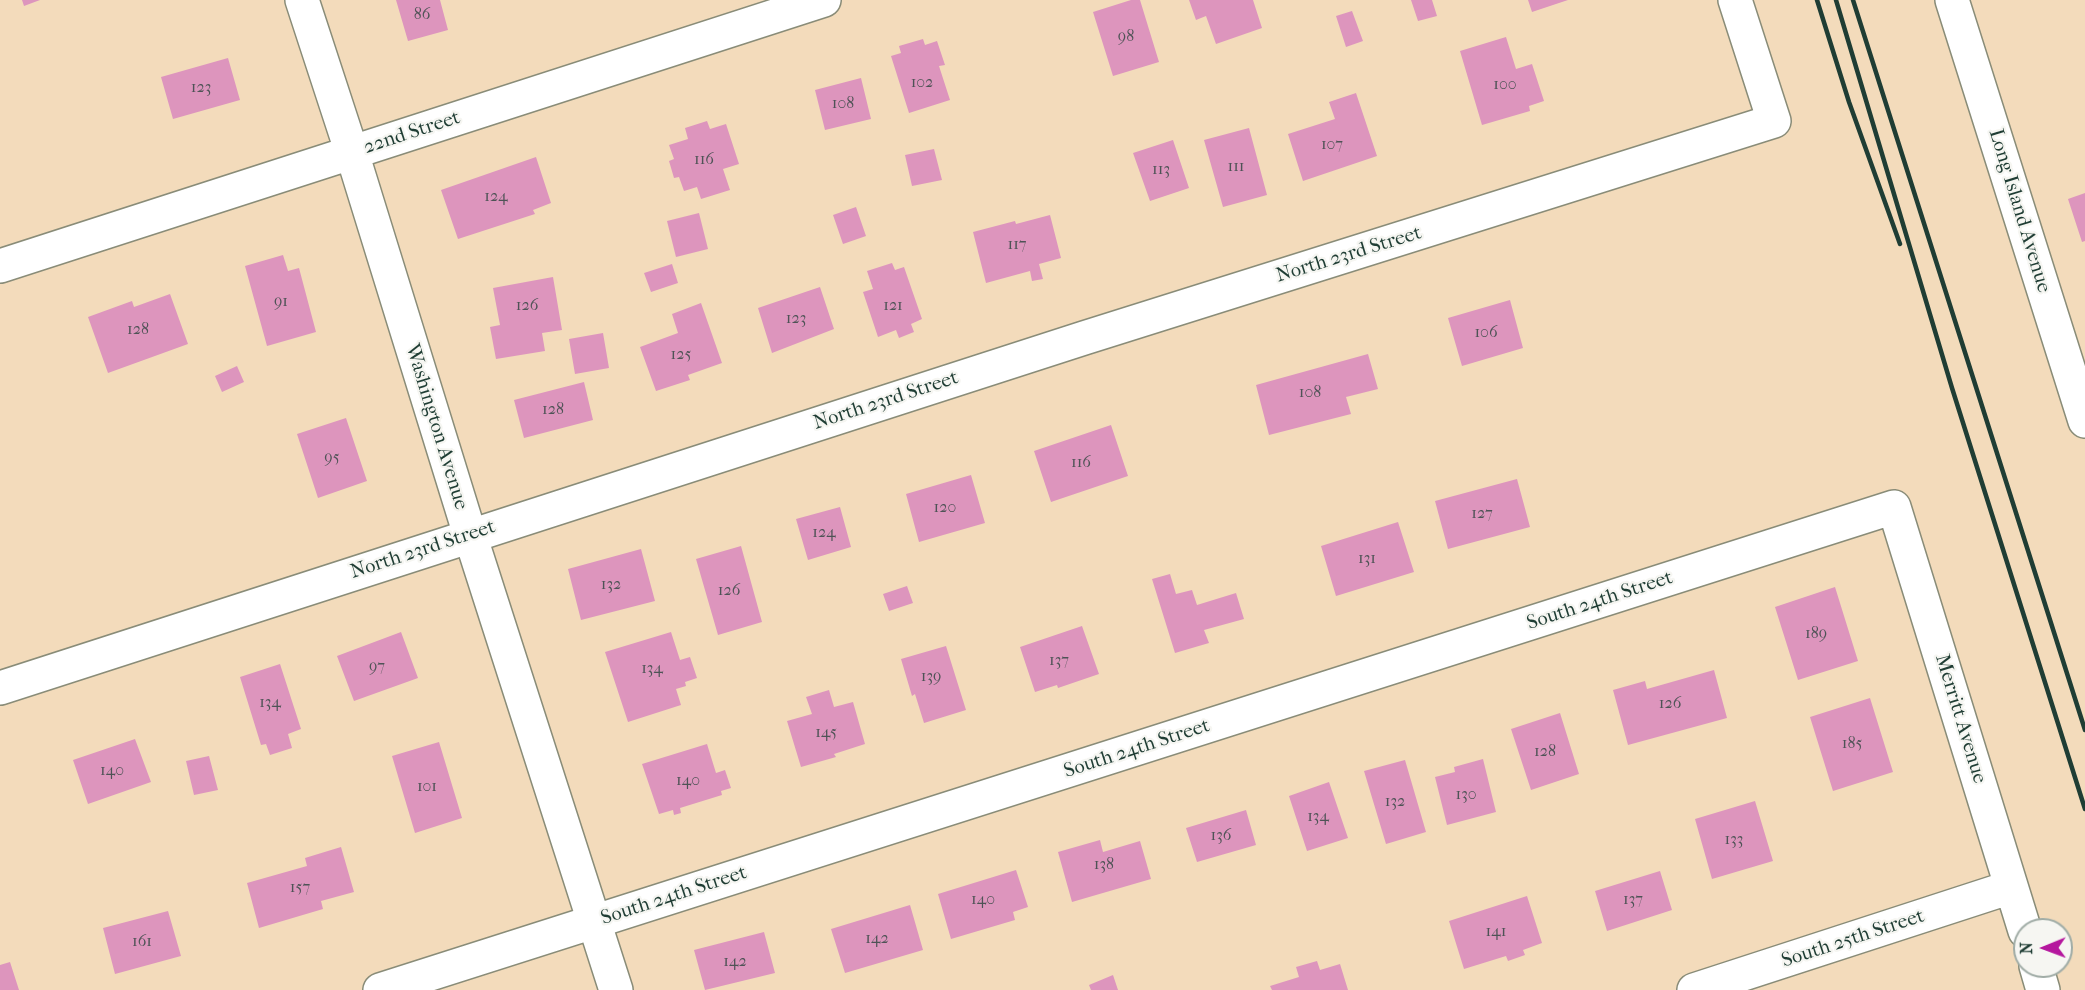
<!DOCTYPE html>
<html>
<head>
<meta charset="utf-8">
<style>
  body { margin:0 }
  #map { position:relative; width:2085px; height:990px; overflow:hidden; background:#f3dbbb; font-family:"IM FELL French Canon",serif }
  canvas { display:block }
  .north { position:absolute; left:2013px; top:918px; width:60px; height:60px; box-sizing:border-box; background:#f6f6f2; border:2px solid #a0aca6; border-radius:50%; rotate:269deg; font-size:16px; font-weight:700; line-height:24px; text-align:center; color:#1f3d34 }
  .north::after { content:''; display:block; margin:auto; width:21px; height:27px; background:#b5179e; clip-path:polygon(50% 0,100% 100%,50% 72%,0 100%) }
</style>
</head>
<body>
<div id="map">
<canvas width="2085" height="990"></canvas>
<div class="north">N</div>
</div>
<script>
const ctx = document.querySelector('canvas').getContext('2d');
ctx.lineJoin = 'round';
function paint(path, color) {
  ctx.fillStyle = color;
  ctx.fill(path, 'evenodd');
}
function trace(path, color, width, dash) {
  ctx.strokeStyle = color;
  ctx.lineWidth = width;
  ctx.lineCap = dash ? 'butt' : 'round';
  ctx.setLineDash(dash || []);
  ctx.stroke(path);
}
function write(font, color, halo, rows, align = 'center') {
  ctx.font = font + ' "IM FELL French Canon",serif';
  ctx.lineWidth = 4.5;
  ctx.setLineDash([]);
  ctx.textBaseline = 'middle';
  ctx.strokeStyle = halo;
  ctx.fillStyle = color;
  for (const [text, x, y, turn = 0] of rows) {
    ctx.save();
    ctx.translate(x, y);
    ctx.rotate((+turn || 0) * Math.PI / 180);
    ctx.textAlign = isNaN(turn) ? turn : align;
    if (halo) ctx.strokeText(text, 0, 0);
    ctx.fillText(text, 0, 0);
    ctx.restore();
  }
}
const building = new Path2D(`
  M22 0H40L24 6Z
  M396 0H440L448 30 408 41Z
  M1131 0H1140L1159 62 1113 76 1093 12Z
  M1189 0H1253L1262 28 1216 44 1206 16 1196 20Z
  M1411 0H1432L1437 16 1418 21Z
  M1528 0H1568L1532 12Z
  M1352 11 1363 41 1346 47 1336 16Z
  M1506 37 1516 69 1532 64 1544 101 1529 106 1530 111 1482 125 1460 51Z
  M923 39 925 45 937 41 945 65 939 66 950 100 909 113 891 56 901 53 899 46Z
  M228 58 240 100 173 119 161 77Z
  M861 78 871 119 825 130 815 90Z
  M1356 93 1377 156 1303 181 1288 134 1335 119 1329 102Z
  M707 121 710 129 726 124 739 164 723 169 730 190 701 199 697 187 684 191 679 177 674 178 669 161 674 159 669 145 688 139 685 128Z
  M1249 128 1267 195 1223 207 1204 140Z
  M1173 140 1189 188 1150 201 1133 153Z
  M934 149 942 180 912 186 905 155Z
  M536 157 551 203 533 210 535 214 458 239 441 190Z
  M2085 193V241L2082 242 2068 199Z
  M856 207 866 236 843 244 833 215Z
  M699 213 708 249 676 257 667 221Z
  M1050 215 1061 258 1039 264 1043 279 1032 281 1030 271 986 283 973 232 1015 221 1016 224Z
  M283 255 288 271 299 268 316 332 267 346 245 266Z
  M892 263 895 270 904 267 922 319 911 324 914 332 899 338 896 330 878 337 863 292 873 289 867 271Z
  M672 264 678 283 651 292 644 273Z
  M553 277 562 330 542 333 545 351 496 359 490 327 500 325 493 288Z
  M820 287 834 329 772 353 758 308Z
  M170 294 188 344 108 373 88 317 132 301 134 307Z
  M1510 300 1523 348 1462 366 1448 318Z
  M701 303 722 363 688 375 690 380 656 391 640 347 678 333 672 314Z
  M603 333 609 368 575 374 569 339Z
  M1368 354 1378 389 1346 397 1351 414 1269 435 1256 385Z
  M237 366 244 382 222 392 215 376Z
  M584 382 593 420 524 438 514 400Z
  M346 418 367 481 318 498 297 434Z
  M1111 425 1128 476 1051 502 1034 451Z
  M971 475 985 523 919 542 906 494Z
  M1517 479 1530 527 1448 549 1435 501Z
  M840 507 851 547 808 560 796 519Z
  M1398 522 1414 572 1336 596 1321 546Z
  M741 546 762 622 718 635 696 559Z
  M641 549 655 601 581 620 568 569Z
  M1170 574 1176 594 1192 590 1197 605 1236 593 1244 619 1204 630 1209 643 1175 653 1152 579Z
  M907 586 913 603 889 611 883 594Z
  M1835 587 1858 661 1798 680 1775 607Z
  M1082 626 1099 674 1058 688 1057 685 1035 692 1020 647Z
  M401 632 418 678 354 701 337 656Z
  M671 632 680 660 690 657 697 678 685 682 686 686 676 689 681 705 628 722 605 652Z
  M946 646 966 710 924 723 915 694 912 696 901 659Z
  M280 664 301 729 288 734 292 748 270 755 266 744 261 745 240 677Z
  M1714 670 1727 718 1628 745 1613 690 1645 681 1647 689Z
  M829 690 834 707 853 702 865 744 834 754 836 757 801 767 787 721 812 714 806 697Z
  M1870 698 1893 772 1833 791 1810 717Z
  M1560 713 1579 774 1531 790 1511 729Z
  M135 739 151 782 88 804 73 760Z
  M439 742 462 818 415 833 392 756Z
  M707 744 716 773 725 770 731 788 721 791 722 795 680 808 681 813 674 815 673 810 659 814 642 764Z
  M209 756 218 790 194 795 186 761Z
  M1483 759 1496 812 1447 825 1435 777 1455 772 1454 767Z
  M1405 760 1426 832 1386 844 1364 771Z
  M1329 782 1348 838 1307 851 1289 796Z
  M1755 801 1773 861 1712 879 1695 819Z
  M1246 810 1256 845 1197 862 1186 828Z
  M1100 840 1103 852 1140 841 1151 879 1072 902 1058 852Z
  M341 847 354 892 321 901 323 909 259 928 247 883 307 866 305 858Z
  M1016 870 1028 907 1013 912 1015 920 951 939 938 894Z
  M1660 871 1672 910 1607 931 1595 891Z
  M1527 896 1542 943 1523 950 1525 955 1508 961 1506 956 1464 969 1449 921Z
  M910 905 923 950 845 973 831 929Z
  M168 911 181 956 115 974 103 928Z
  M764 932 775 973 705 990 694 950Z
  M1317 961 1320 970 1340 964 1348 990H1272L1270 986 1299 977 1296 967Z
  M10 962 19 990H0V965Z
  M1113 975 1118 990H1091L1089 985Z`);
const minor = new Path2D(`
  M302 0 352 153 470 535 616 990
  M1952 0 2085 421
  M0 266 824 0
  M0 688 1084 338 1774 121 1735 0
  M2036 966 2043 990
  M380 990 1894 507 2025 931
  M1694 990 2011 887`);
const rail = new Path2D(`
  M1817 0 1849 102 1900 244
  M1836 0 1952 388 2085 809
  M1853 0 2085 730`);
const numberNames = [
  ["86",422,15],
  ["98",1126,37],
  ["102",922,83],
  ["100",1505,85],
  ["123",201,88],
  ["108",843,104],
  ["107",1332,145],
  ["116",704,160],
  ["111",1236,167],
  ["113",1161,170],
  ["124",496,197],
  ["117",1017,245],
  ["91",281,302],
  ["126",527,306],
  ["121",893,306],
  ["123",796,319],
  ["128",138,330],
  ["106",1486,333],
  ["125",681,355],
  ["108",1310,393],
  ["128",553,410],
  ["95",332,458],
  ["116",1081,463],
  ["120",945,508],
  ["127",1482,514],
  ["124",824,533],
  ["131",1367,559],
  ["132",611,585],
  ["126",729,591],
  ["189",1816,634],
  ["137",1059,661],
  ["97",377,667],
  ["134",652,669],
  ["139",931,677],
  ["134",270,703],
  ["126",1670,704],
  ["145",826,733],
  ["185",1852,744],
  ["128",1545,752],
  ["140",112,771],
  ["140",688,781],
  ["101",427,787],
  ["130",1466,795],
  ["132",1395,802],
  ["134",1318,817],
  ["136",1221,836],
  ["133",1734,840],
  ["138",1104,865],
  ["157",300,888],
  ["140",983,900],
  ["137",1633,900],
  ["141",1496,932],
  ["142",877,939],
  ["161",142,942],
  ["142",735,962]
];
const streetNames = [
  ["22nd Street",412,133,-18],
  ["Long Island Avenue",2019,211,73],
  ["North 23rd Street",1349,255,-17],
  ["North 23rd Street",886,401,-18],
  ["Washington Avenue",436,427,73],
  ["North 23rd Street",423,550,-18],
  ["South 24th Street",1600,601,-18],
  ["Merritt Avenue",1960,719,73],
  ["South 24th Street",1137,749,-18],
  ["South 24th Street",674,896,-18],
  ["South 25th Street",1853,939,-18]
];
paint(building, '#dd95bd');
trace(minor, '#898c78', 36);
trace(minor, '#fff', 33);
trace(rail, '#1f3d34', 4.5);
write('16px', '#4e5356', null, numberNames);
write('20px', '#1f3d34', '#f6f6f2', streetNames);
</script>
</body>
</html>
